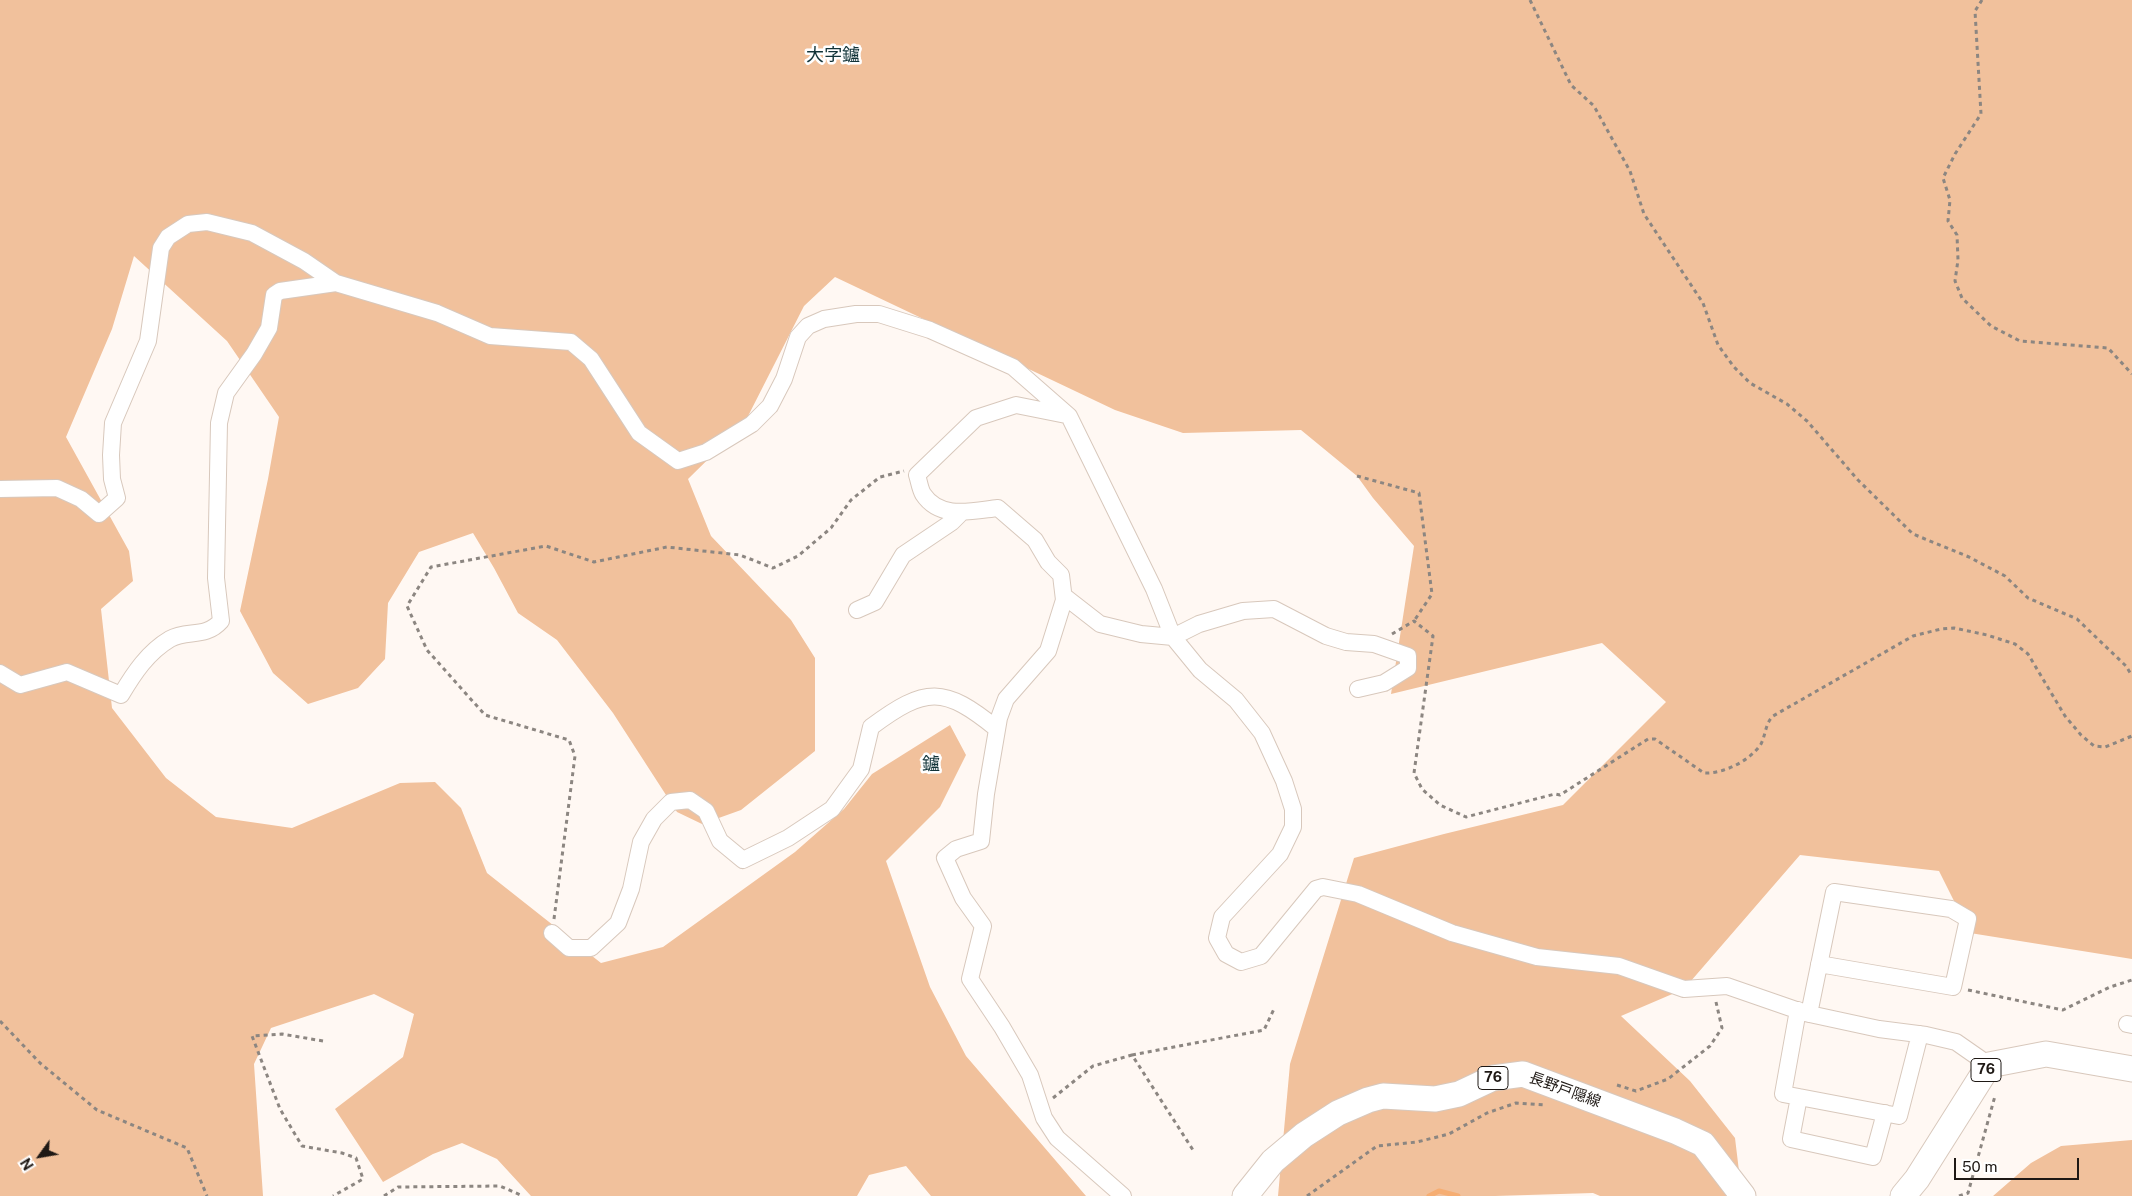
<!DOCTYPE html>
<html>
<head>
<meta charset="utf-8">
<style>
  body { margin:0 }
  #map { position:relative; width:2132px; height:1196px; overflow:hidden; background:#fff8f3; font-family:"Public Sans",sans-serif }
  canvas { display:block }
  .north { position:absolute; left:15px; top:1131px; width:50px; height:50px; -webkit-text-stroke:4px #fff; paint-order:stroke; rotate:238deg; font-size:14px; font-weight:700; line-height:20px; text-align:center; color:#1f1915 }
  .north::after { content:''; display:block; margin:auto; width:18px; height:22px; background:#1f1915; clip-path:polygon(50% 0,100% 100%,50% 72%,0 100%) }
  .scale { position:absolute; left:1954px; top:1158px; width:125px; height:22px; box-sizing:border-box; border:2px solid #1f1915; border-top:0; padding-left:6px; font-size:15px; line-height:18px; white-space:nowrap; color:#1f1915; -webkit-text-stroke:4px #fff; paint-order:stroke }
</style>
</head>
<body>
<div id="map">
<canvas width="2132" height="1196"></canvas>
<div class="north">N</div>
<div class="scale">50 m</div>
</div>
<script>
const ctx = document.querySelector('canvas').getContext('2d');
ctx.lineJoin = 'round';
function paint(path, color) {
  ctx.fillStyle = color;
  ctx.fill(path, 'evenodd');
}
function trace(path, color, width, dash) {
  ctx.strokeStyle = color;
  ctx.lineWidth = width;
  ctx.lineCap = dash ? 'butt' : 'round';
  ctx.setLineDash(dash || []);
  ctx.stroke(path);
}
function write(font, color, halo, rows, align = 'center') {
  ctx.font = font + ' "Public Sans","Noto Sans JP",sans-serif';
  ctx.lineWidth = 5;
  ctx.setLineDash([]);
  ctx.textBaseline = 'middle';
  ctx.strokeStyle = halo;
  ctx.fillStyle = color;
  for (const [text, x, y, turn = 0] of rows) {
    ctx.save();
    ctx.translate(x, y);
    ctx.rotate((+turn || 0) * Math.PI / 180);
    ctx.textAlign = isNaN(turn) ? turn : align;
    if (halo) ctx.strokeText(text, 0, 0);
    ctx.fillText(text, 0, 0);
    ctx.restore();
  }
}
const green = new Path2D(`
  M0 0H2132V959L1970 933 1939 871 1800 855 1684 989 1621 1016 1690 1081 1735 1138 1742 1196H1600L1593 1193 1495 1196H1278L1290 1064 1354 858 1444 834 1563 805 1666 702 1602 643 1391 694 1414 546 1373 498 1357 476 1301 430 1183 433 1115 410 835 277 804 306 744 424 688 479 711 536 791 620 815 658V751L741 810 702 824 677 812 613 713 557 640 518 613 494 568 473 533 419 552 388 603 385 659 358 688 308 704 273 673 240 611 268 479 279 417 227 341 134 256 112 329 66 437 129 551 133 581 101 609 112 708 166 778 216 817 292 828 400 783 435 782 461 808 487 873 601 963 663 947 795 852 844 809 872 774 950 725 966 755 940 807 886 861 930 987 966 1056 1086 1196H931L906 1166 869 1175 857 1196H531L497 1159 462 1143 433 1154 383 1182 335 1109 403 1057 414 1014 374 994 271 1028 254 1064 263 1196H0Z
  M2132 1140V1196H1993L2031 1163 2061 1146Z`);
const stream = new Path2D(`
  M1429 1196 1439 1191 1458 1196`);
const path = new Path2D(`
  M1530 0 1571 85 1594 106 1630 171 1644 214 1703 303 1718 345 1734 367 1750 383 1787 404 1807 421 1858 480 1913 534 1969 557 2005 576 2028 598 2077 619 2126 666 2132 676
  M1982 0 1975 11 1981 114 1955 154 1943 178 1950 200 1948 221 1957 235 1958 260 1955 281 1962 298 1991 326 2020 341 2108 348 2132 374
  M1357 476 1419 493 1432 594 1414 621
  M1392 634 1414 621 1433 636 1414 773 1422 789 1440 805 1466 817 1555 794 1560 795 1648 739H1655L1704 773C1723 774 1750 761 1761 744 1766 734 1765 724 1773 716L1913 636 1941 629 1954 628 1987 635 2015 644 2028 654 2065 716 2081 735 2094 746 2105 747 2132 736
  M554 919 575 756 569 740 485 715 427 650 407 606 431 567 546 546 594 562 667 547 740 555 773 568 798 556 831 528 851 500 880 477 904 471
  M1968 990 2063 1010 2110 987 2132 980
  M0 1021 40 1063 97 1110 187 1148 207 1196
  M323 1041 282 1034 252 1036 280 1109 302 1146 342 1153 356 1158 363 1179 333 1196
  M1132 1055 1264 1030 1274 1009
  M1617 1085 1636 1091 1668 1079 1710 1046 1722 1028 1716 1002
  M1053 1098 1093 1066 1132 1055 1193 1150
  M384 1196 398 1187 500 1186 523 1196
  M1307 1196 1377 1146 1417 1142 1449 1134 1487 1113 1516 1103 1545 1105
  M1959 1196 1968 1193 1995 1096`);
const street = new Path2D(`
  M1066 415 1016 405 976 418 917 475C919 481 920 489 923 494 940 520 972 511 998 508L1035 540 1048 562 1061 575 1064 600 1048 651 1006 699 999 718 986 794 981 841 956 849 945 858 963 898 983 926 970 979 1002 1027 1030 1075 1044 1118 1057 1138 1123 1196
  M0 489 57 488 81 499 99 514 117 498 112 479 111 455 113 423 148 341 161 248 168 237 188 224 207 222 252 233 304 261 336 283 437 313 490 336 571 342 591 359 639 433 678 461 706 452 752 424 770 406 784 379 798 337 808 326 824 319 856 314H879L930 330 1013 367 1069 416 1154 589 1173 637 1200 670 1236 700 1262 733 1284 781 1293 809V827L1280 854 1222 917 1217 938 1226 954 1241 962 1261 956 1316 889 1323 887 1358 894 1452 933 1537 957 1619 966 1684 989 1727 986 1805 1013 1879 1029 1926 1035 1956 1042 1989 1065
  M1064 596 1100 624 1141 634 1173 637 1199 624 1243 611 1274 609 1326 636 1346 642 1374 644 1408 656V668L1384 683 1358 689
  M857 610 875 602 903 555 952 522 962 512
  M0 673 20 685 67 672 121 695C134 673 148 652 170 639 187 629 205 639 221 621L216 578 219 423 226 393 254 354 269 328 274 295 280 291 336 283
  M552 933 569 948H591L618 923 631 889 641 842 654 819 671 802 690 800 706 811 720 841 743 860 788 838 832 809 861 769 871 727C926 686 944 686 997 729
  M1798 1010 1783 1094 1799 1097 1899 1116 1920 1034
  M1809 1014 1834 892 1951 909 1968 919 1953 987 1819 964
  M2127 1024 2132 1025
  M1799 1097 1791 1139 1873 1157 1885 1113`);
const primary = new Path2D(`
  M1245 1196 1273 1161 1304 1135 1338 1113 1368 1100 1383 1096 1435 1099 1459 1094 1493 1078 1523 1074 1675 1131 1703 1144 1743 1196
  M1903 1196 1917 1179 1989 1065 2046 1054 2132 1069`);
const shields = [
  [1986,1070,30],
  [1493,1078,30]
];
const shieldNames = [
  ["76",1986,1070],
  ["76",1493,1078]
];
const streetNames = [
  ["長野戸隠線",1565,1090,20]
];
const quarterNames = [
  ["大字鑪",833,55],
  ["鑪",931,764]
];
paint(green, '#f1c19c');
trace(stream, '#f6ae73', 5);
trace(street, '#d8c8bc', 18);
trace(primary, '#d8c8bc', 27);
trace(path, '#8c8681', 3, [4, 4]);
trace(street, '#fff', 16);
trace(primary, '#fff', 25);
for (const [x, y, w] of shields) {
  const box = new Path2D();
  box.roundRect(x - w / 2, y - 11.5, w, 23, 4);
  ctx.fillStyle = '#fff';
  ctx.fill(box);
  trace(box, '#1f1915', 1);
}
write('bold 14px', '#1f1915', null, shieldNames);
write('15px', '#1f1915', '#fff', streetNames);
write('18px', '#113338', '#fff', quarterNames);
</script>
</body>
</html>
